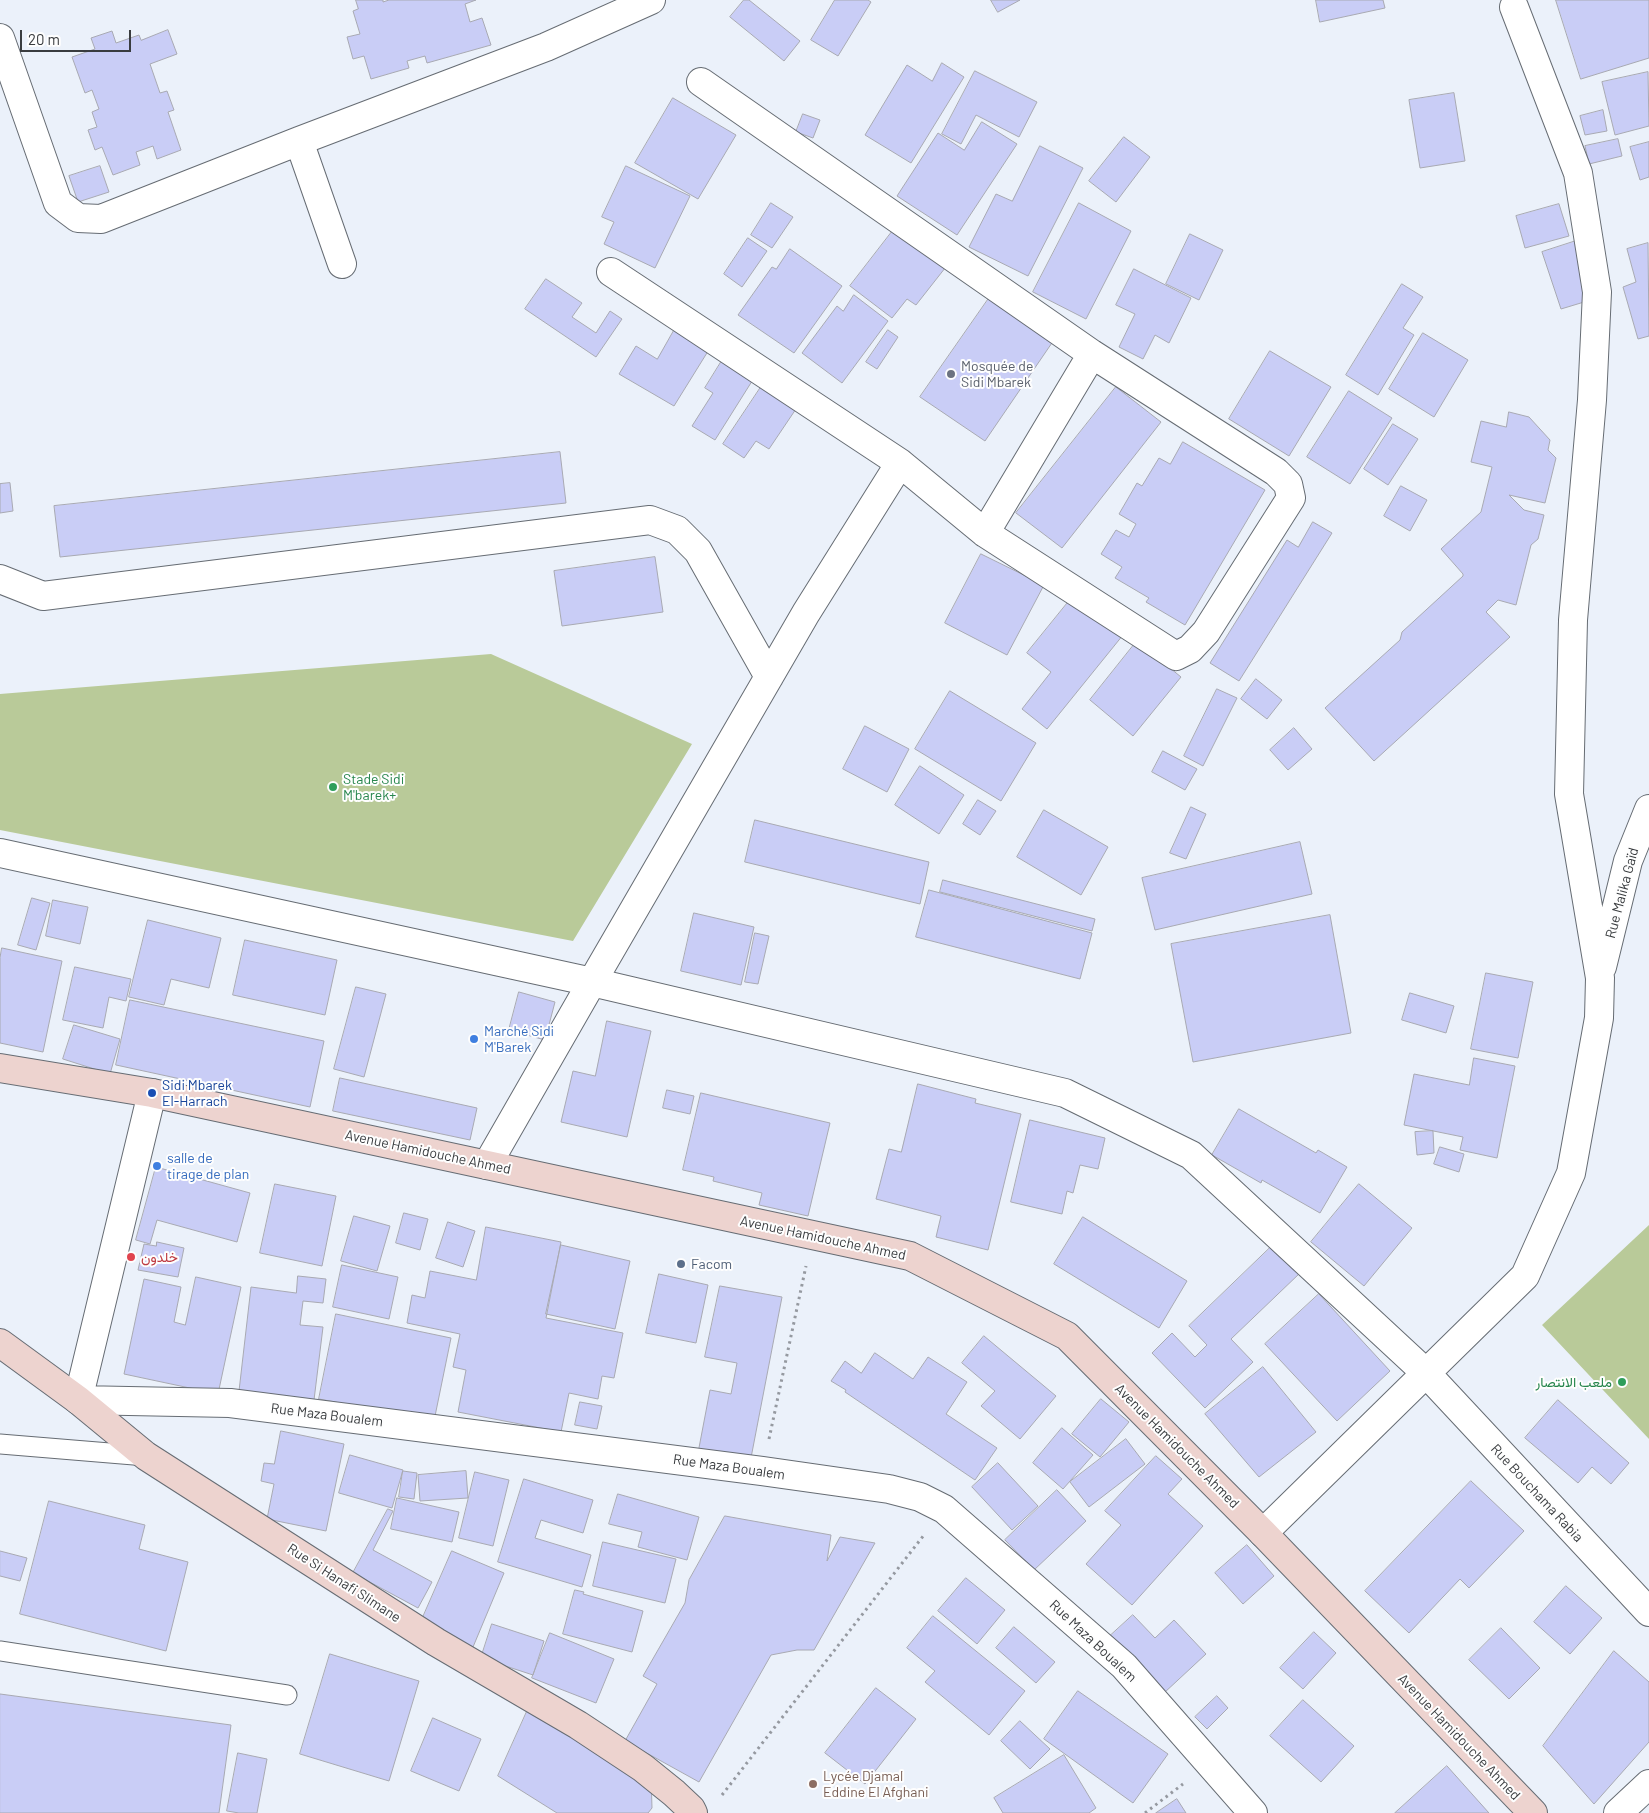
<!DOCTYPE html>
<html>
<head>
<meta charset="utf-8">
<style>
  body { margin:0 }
  #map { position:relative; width:1649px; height:1813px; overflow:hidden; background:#ebf1fa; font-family:Barlow,sans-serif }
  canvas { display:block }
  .scale { position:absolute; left:20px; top:30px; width:111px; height:22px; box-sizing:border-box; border:2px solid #393c3f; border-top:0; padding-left:6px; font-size:15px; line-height:18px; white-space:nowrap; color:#393c3f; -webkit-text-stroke:4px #fefefe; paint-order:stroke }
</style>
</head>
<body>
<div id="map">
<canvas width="1649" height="1813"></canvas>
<div class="scale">20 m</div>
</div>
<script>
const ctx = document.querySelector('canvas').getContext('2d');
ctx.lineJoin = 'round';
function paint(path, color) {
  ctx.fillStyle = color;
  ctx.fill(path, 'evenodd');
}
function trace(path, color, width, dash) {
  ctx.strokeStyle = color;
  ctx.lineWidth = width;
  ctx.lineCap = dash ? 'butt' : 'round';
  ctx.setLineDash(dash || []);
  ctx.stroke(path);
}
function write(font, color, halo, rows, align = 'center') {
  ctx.font = font + ' Barlow,Vazirmatn,sans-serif';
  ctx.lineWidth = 4;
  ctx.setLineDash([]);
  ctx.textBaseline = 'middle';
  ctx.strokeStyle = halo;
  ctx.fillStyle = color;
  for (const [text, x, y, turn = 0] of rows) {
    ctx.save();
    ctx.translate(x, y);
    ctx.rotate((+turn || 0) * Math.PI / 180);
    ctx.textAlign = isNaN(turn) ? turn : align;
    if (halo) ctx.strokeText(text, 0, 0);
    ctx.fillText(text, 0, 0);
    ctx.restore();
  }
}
const green = new Path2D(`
  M491 654 692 744 573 941 0 830V694Z
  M1649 1225V1439L1542 1325Z`);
const building = new Path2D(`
  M356 0H383V2L389 0H476L465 4 470 22 482 18 491 45 427 63 425 56 407 61 409 68 371 79 364 56 353 59 347 37 360 34 353 11 358 9Z
  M744 0H749L800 41 784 61 730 17Z
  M835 0H868L871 2 838 56 811 40Z
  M991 0H1020L998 12Z
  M1316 0H1383L1385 8 1320 22Z
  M1556 0H1649V58L1581 79Z
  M168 30 177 54 150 64 160 93 167 91 174 110 168 112 181 150 157 159 153 146 136 152 140 165 113 175 102 147 95 150 88 130 97 127 92 112 99 109 92 90 85 93 72 57 95 49 91 38 112 31 116 43 139 35 141 40Z
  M942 63 964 77 911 163 865 135 907 65 932 81Z
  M975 71 1037 102 1019 137 976 115 961 144 942 134Z
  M1648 72 1649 126 1615 135 1602 82Z
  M1454 93 1465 161 1420 168 1409 100Z
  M673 98 736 135 698 199 635 163Z
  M1603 110 1607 131 1585 135 1580 116Z
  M803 114 820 120 813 138 796 132Z
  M982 122 1017 144 957 235 897 196 938 133 964 150Z
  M1124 137 1150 157 1116 202 1089 181Z
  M1618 139 1622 156 1589 164 1585 146Z
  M1649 142V177L1640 180 1630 147Z
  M1040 146 1083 168 1028 276 969 247 996 194 1012 201Z
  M100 166 109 192 78 202 69 176Z
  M626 166 690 196 655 268 604 244 614 222 602 217Z
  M771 203 793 217 772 248 751 235Z
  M1079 203 1131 231 1086 319 1033 292Z
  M1559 204 1569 236 1525 248 1516 216Z
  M898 224 949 263 916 305 907 299 892 318 850 286Z
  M1190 234 1223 250 1199 300 1166 284Z
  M748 238 767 251 742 287 724 274Z
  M1576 241 1594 299 1561 309 1542 252Z
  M1648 243 1649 336 1638 339 1623 287 1636 282 1627 249Z
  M790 249 842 286 794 353 738 315 772 267 776 269Z
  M1134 269 1191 298 1169 343 1155 335 1143 359 1119 347 1135 314 1116 305Z
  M546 279 582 303 572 317 596 333 610 311 622 319 596 357 525 309Z
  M1402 284 1423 297 1403 328 1414 335 1378 395 1346 375Z
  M994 291 1058 334 985 441 920 397Z
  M854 295 888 321 842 383 802 353 837 306 843 311Z
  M676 327 710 348 674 406 619 374 636 346 657 359Z
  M888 330 898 337 877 369 866 362Z
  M1423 333 1468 360 1434 417 1389 389Z
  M1270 351 1331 387 1289 456 1229 419Z
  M723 359 754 378 715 440 692 426 713 393 705 388Z
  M765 381 800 403 769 449 756 441 744 458 723 444Z
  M1116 387 1161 422 1062 548 1016 513Z
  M1349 391 1392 418 1350 484 1307 457Z
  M1509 412 1529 417 1550 440 1548 450 1556 458 1545 503 1509 495 1524 510 1544 515 1538 539 1531 545 1516 605 1498 600 1486 612 1510 637 1374 761 1325 708 1400 640 1402 632 1463 576V574L1441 549 1481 512 1492 467 1471 462 1481 421 1506 427Z
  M1393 424 1418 439 1388 485 1364 469Z
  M1183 442 1265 490 1185 625 1146 602 1149 598 1115 578 1122 567 1101 554 1116 530 1129 537 1136 524 1119 514 1137 483 1142 486 1159 458 1170 464Z
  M560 452 566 503 60 557 54 506Z
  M10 483 13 511 0 513V484Z
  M1401 486 1427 500 1410 531 1384 516Z
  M1313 522 1332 533 1239 681 1210 663 1287 540 1298 547Z
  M981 554 1044 585 1007 655 945 623Z
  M655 557 663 612 562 626 554 571Z
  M1074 595 1123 635 1047 729 1022 709 1051 672 1027 653Z
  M1137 641 1181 677 1133 736 1090 700Z
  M1256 679 1282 700 1267 719 1241 699Z
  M1217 689 1237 698 1203 766 1184 756Z
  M950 691 1036 743 1001 801 915 749Z
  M865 726 909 749 887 792 843 769Z
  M1294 728 1312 749 1288 770 1270 750Z
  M1163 751 1197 769 1185 790 1152 772Z
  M920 766 964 795 939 834 895 805Z
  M978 800 996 811 980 835 963 824Z
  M1191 807 1206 814 1186 859 1170 853Z
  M1044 810 1108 847 1081 895 1017 857Z
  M755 820 929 862 920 904 745 862Z
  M1300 842 1312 894 1155 930 1142 878Z
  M943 880 1095 919 1092 931 940 892Z
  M929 890 1092 933 1080 979 916 937Z
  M32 898 50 903 36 950 18 945Z
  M53 900 88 907 80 944 46 936Z
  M694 913 754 927 741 985 681 971Z
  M1330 915 1351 1033 1193 1062 1171 944Z
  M148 920 221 938 209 988 171 979 164 1005 129 997Z
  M755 933 769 936 758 984 745 982Z
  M245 940 337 960 325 1015 233 995Z
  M2 948 62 961 43 1052 0 1043V958Z
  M75 967 131 979 126 1001 109 997 103 1028 63 1020Z
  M1486 973 1533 982 1518 1058 1471 1049Z
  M356 987 386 994 364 1077 334 1069Z
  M519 992 555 1002 545 1040 509 1030Z
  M1410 993 1454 1006 1446 1033 1402 1020Z
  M130 1000 324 1041 310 1107 116 1065Z
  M607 1021 651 1031 627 1137 561 1122 573 1071 595 1076Z
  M74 1025 120 1039 110 1074 63 1059Z
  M1474 1058 1515 1066 1497 1158 1460 1150 1463 1137 1404 1125 1414 1074 1469 1085Z
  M340 1078 477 1108 470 1140 333 1111Z
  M918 1084 976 1099 975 1103 1021 1114 988 1250 936 1237 941 1216 876 1199 889 1149 901 1152Z
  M667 1090 694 1096 690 1114 663 1108Z
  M701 1093 830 1123 808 1216 759 1205 762 1193 713 1181 714 1177 683 1170Z
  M1239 1109 1316 1153 1318 1150 1347 1167 1320 1213 1262 1180 1261 1183 1212 1155Z
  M1030 1120 1105 1138 1098 1169 1080 1165 1073 1193 1067 1191 1062 1214 1011 1202Z
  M1433 1131 1434 1153 1417 1155 1415 1132Z
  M1440 1147 1464 1154 1459 1172 1434 1164Z
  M156 1167 250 1193 237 1242 157 1220 150 1244 136 1240Z
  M275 1184 336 1196 322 1266 260 1253Z
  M1359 1184 1412 1228 1364 1286 1311 1242Z
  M404 1213 428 1219 420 1250 396 1243Z
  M354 1216 390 1226 377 1271 341 1261Z
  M1083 1217 1187 1281 1159 1328 1054 1264Z
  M448 1222 475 1231 463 1267 436 1258Z
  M486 1227 561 1242 546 1318 623 1333 614 1378 602 1376 598 1399 569 1393 561 1432 458 1412 466 1370 453 1367 460 1334 407 1323 412 1295 425 1298 430 1271 476 1280Z
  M157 1242 184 1248 178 1277 138 1270 144 1244 156 1246Z
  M561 1245 630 1261 615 1329 546 1314Z
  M1273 1245 1300 1273 1231 1339 1253 1362 1205 1408 1152 1353 1172 1333 1195 1357 1207 1345 1189 1326Z
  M342 1265 398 1277 389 1319 333 1307Z
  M659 1274 708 1285 696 1343 646 1333Z
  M298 1276 326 1279 323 1303 303 1301 300 1325 323 1327 314 1400 239 1391 251 1287 296 1293Z
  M196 1277 241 1287 218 1394 124 1374 144 1279 181 1287 174 1322 185 1325Z
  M720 1286 782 1297 750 1463 698 1453 710 1390 731 1394 737 1363 705 1357Z
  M1319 1294 1390 1371 1337 1421 1265 1344Z
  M336 1314 451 1338 434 1421 319 1399Z
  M984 1336 1056 1396 1020 1439 981 1406 995 1391 962 1363Z
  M875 1353 913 1379 928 1357 967 1382 946 1414 997 1448 975 1480 845 1392 846 1390 831 1381 845 1361 861 1373Z
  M1263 1367 1316 1432 1259 1477 1205 1414Z
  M1101 1399 1129 1422 1100 1457 1072 1434Z
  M1558 1400 1629 1463 1611 1484 1592 1467 1578 1483 1525 1438Z
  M580 1402 602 1406 597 1429 575 1425Z
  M1062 1428 1093 1455 1063 1489 1033 1463Z
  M281 1431 344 1444 326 1531 267 1519 274 1484 261 1481 264 1463 274 1464Z
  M1126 1439 1145 1464 1089 1507 1070 1482Z
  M350 1455 403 1470 392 1508 339 1493Z
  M1156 1456 1182 1479 1168 1494 1203 1526 1132 1605 1086 1564 1121 1525 1105 1511Z
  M998 1463 1038 1506 1012 1530 972 1487Z
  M403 1471 417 1473 414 1499 399 1497Z
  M466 1471 468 1498 420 1501 418 1475Z
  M475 1472 509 1480 493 1546 459 1538Z
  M524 1479 593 1500 583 1533 541 1520 535 1538 591 1555 582 1587 498 1562Z
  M1471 1481 1524 1531 1469 1588 1460 1579 1409 1633 1365 1591Z
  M1057 1490 1086 1521 1034 1570 1005 1540Z
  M618 1494 699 1517 687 1560 638 1547 642 1532 609 1524Z
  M397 1498 459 1512 452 1542 391 1529Z
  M49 1501 145 1525 139 1549 188 1562 166 1651 20 1614Z
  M388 1509 393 1511 373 1550 432 1582 418 1608 353 1573Z
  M725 1516 831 1535 827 1561 840 1537 875 1543 814 1650H797L771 1655 699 1782 625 1741 657 1684 643 1676 685 1603 689 1580Z
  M603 1542 676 1559 665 1603 593 1586Z
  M1247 1545 1274 1576 1243 1604 1215 1573Z
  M0 1551 27 1558 20 1581 0 1576Z
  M452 1551 504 1573 473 1647 420 1624Z
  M966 1578 1005 1610 977 1644 938 1611Z
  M1566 1586 1602 1618 1570 1654 1534 1622Z
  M575 1590 584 1592 583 1594 643 1611 632 1652 563 1634Z
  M1133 1615 1155 1638 1174 1620 1206 1654 1164 1693 1110 1636Z
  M933 1616 1025 1691 989 1735 925 1682 935 1671 907 1648Z
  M492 1624 544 1641 533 1675 481 1658Z
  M1014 1627 1055 1662 1036 1683 996 1648Z
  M1501 1628 1540 1668 1509 1699 1469 1660Z
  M1314 1632 1336 1653 1303 1689 1280 1668Z
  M550 1633 614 1659 596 1703 532 1678Z
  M1614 1651 1649 1682V1742L1594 1804 1543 1746Z
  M330 1654 419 1681 389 1781 300 1754Z
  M876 1688 916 1719 865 1784 825 1753Z
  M1078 1691 1168 1754 1133 1803 1044 1739Z
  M0 1694 231 1725 219 1813H0Z
  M1217 1696 1228 1708 1207 1729 1195 1717Z
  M1303 1700 1354 1746 1321 1782 1270 1736Z
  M529 1707 651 1777 652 1808 648 1813H557L498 1776Z
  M433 1718 481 1739 459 1791 411 1771Z
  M1020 1721 1050 1749 1030 1769 1001 1741Z
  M238 1753 267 1759 257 1813H239L227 1811Z
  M1064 1755 1096 1808 1089 1813H1003L994 1798Z
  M1447 1766 1489 1813H1395Z
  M1177 1799 1186 1813H1156Z`);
const path = new Path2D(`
  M769 1439 806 1266
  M722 1795 924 1535
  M1145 1813 1183 1784`);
const lane = new Path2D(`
  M0 1444 146 1456
  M0 1651 287 1695`);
const street = new Path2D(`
  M0 38 58 203 78 218 101 219 299 141 546 47 651 0
  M299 141 342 264
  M611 272 900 463 985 533 1176 656 1190 649 1206 632 1291 498 1288 484 1276 472 1092 354 701 82
  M985 533 1092 354
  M0 579 43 596 650 520 677 530 698 551 769 677
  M0 853 592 982 1065 1093 1191 1155 1426 1373 1649 1612
  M1602 967 1628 861 1649 809
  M152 1093 78 1400 230 1403 762 1471 889 1489 920 1497 944 1509 1124 1666 1253 1813
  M487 1165 592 982 806 613 900 463
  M1263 1533 1525 1276 1571 1173 1599 1018 1600 978 1569 794 1573 620 1592 400 1597 292 1578 173 1514 7
  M1618 1813 1649 1784`);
const secondary = new Path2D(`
  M0 1068 152 1093 910 1256 1067 1336 1263 1533 1533 1813
  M0 1343 78 1400 146 1456 436 1642 578 1725 643 1768 674 1793 691 1809 693 1813`);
const markers = [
  [951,374,5,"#6b7280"],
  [333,787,5,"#2e9e5b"],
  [474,1039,5,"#3f7fe0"],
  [152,1093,5,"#1a4fb4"],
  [157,1166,5,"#3f7fe0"],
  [131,1257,5,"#e0444e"],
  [681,1264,5,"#5c6f8a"],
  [1622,1382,5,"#2e9e5b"],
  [813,1784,5,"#8d6e63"]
];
const worshipNames = [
  ["Mosquée de",961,366],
  ["Sidi Mbarek",961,382]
];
const leisureNames = [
  ["Stade Sidi",343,779],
  ["M'barek+",343,795],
  ["ملعب الانتصار",1612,1382,"right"]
];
const streetNames = [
  ["Rue Malika Gaïd",1622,893,-75],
  ["Avenue Hamidouche Ahmed",428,1152,12],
  ["Avenue Hamidouche Ahmed",823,1238,12],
  ["Rue Maza Boualem",327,1415,7],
  ["Avenue Hamidouche Ahmed",1177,1446,45],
  ["Rue Maza Boualem",729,1467,8],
  ["Rue Bouchama Rabia",1537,1493,47],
  ["Rue Si Hanafi Slimane",344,1583,33],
  ["Rue Maza Boualem",1093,1641,43],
  ["Avenue Hamidouche Ahmed",1459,1737,46]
];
const shopNames = [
  ["Marché Sidi",484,1031],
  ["M'Barek",484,1047],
  ["salle de",167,1158],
  ["tirage de plan",167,1174]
];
const transitNames = [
  ["Sidi Mbarek",162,1085],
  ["El-Harrach",162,1101]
];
const healthNames = [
  ["خلدون",141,1257]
];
const serviceNames = [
  ["Facom",691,1264]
];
const educationNames = [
  ["Lycée Djamal",823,1776],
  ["Eddine El Afghani",823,1792]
];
paint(green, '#b9ca99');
paint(building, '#c9cdf6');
trace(building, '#a8a9b2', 1);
trace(lane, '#666c73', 21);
trace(street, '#666c73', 30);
trace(secondary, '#666c73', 30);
trace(path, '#9599a0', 3, [2.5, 4]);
trace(lane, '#fff', 19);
trace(street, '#fff', 28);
trace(secondary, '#edd3cf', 28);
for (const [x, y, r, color] of markers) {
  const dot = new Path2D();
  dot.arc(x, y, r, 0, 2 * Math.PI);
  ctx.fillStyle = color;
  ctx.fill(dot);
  trace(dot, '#fefefe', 2);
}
write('14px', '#5b616d', '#fefefe', worshipNames, 'left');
write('14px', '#27864d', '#fefefe', leisureNames, 'left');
write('14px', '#393c3f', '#fefefe', streetNames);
write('14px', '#366cbe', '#fefefe', shopNames, 'left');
write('14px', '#164399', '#fefefe', transitNames, 'left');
write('14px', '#be3a42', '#fefefe', healthNames, 'left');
write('14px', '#4e5e75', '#fefefe', serviceNames, 'left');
write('14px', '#785e54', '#fefefe', educationNames, 'left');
</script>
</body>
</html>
